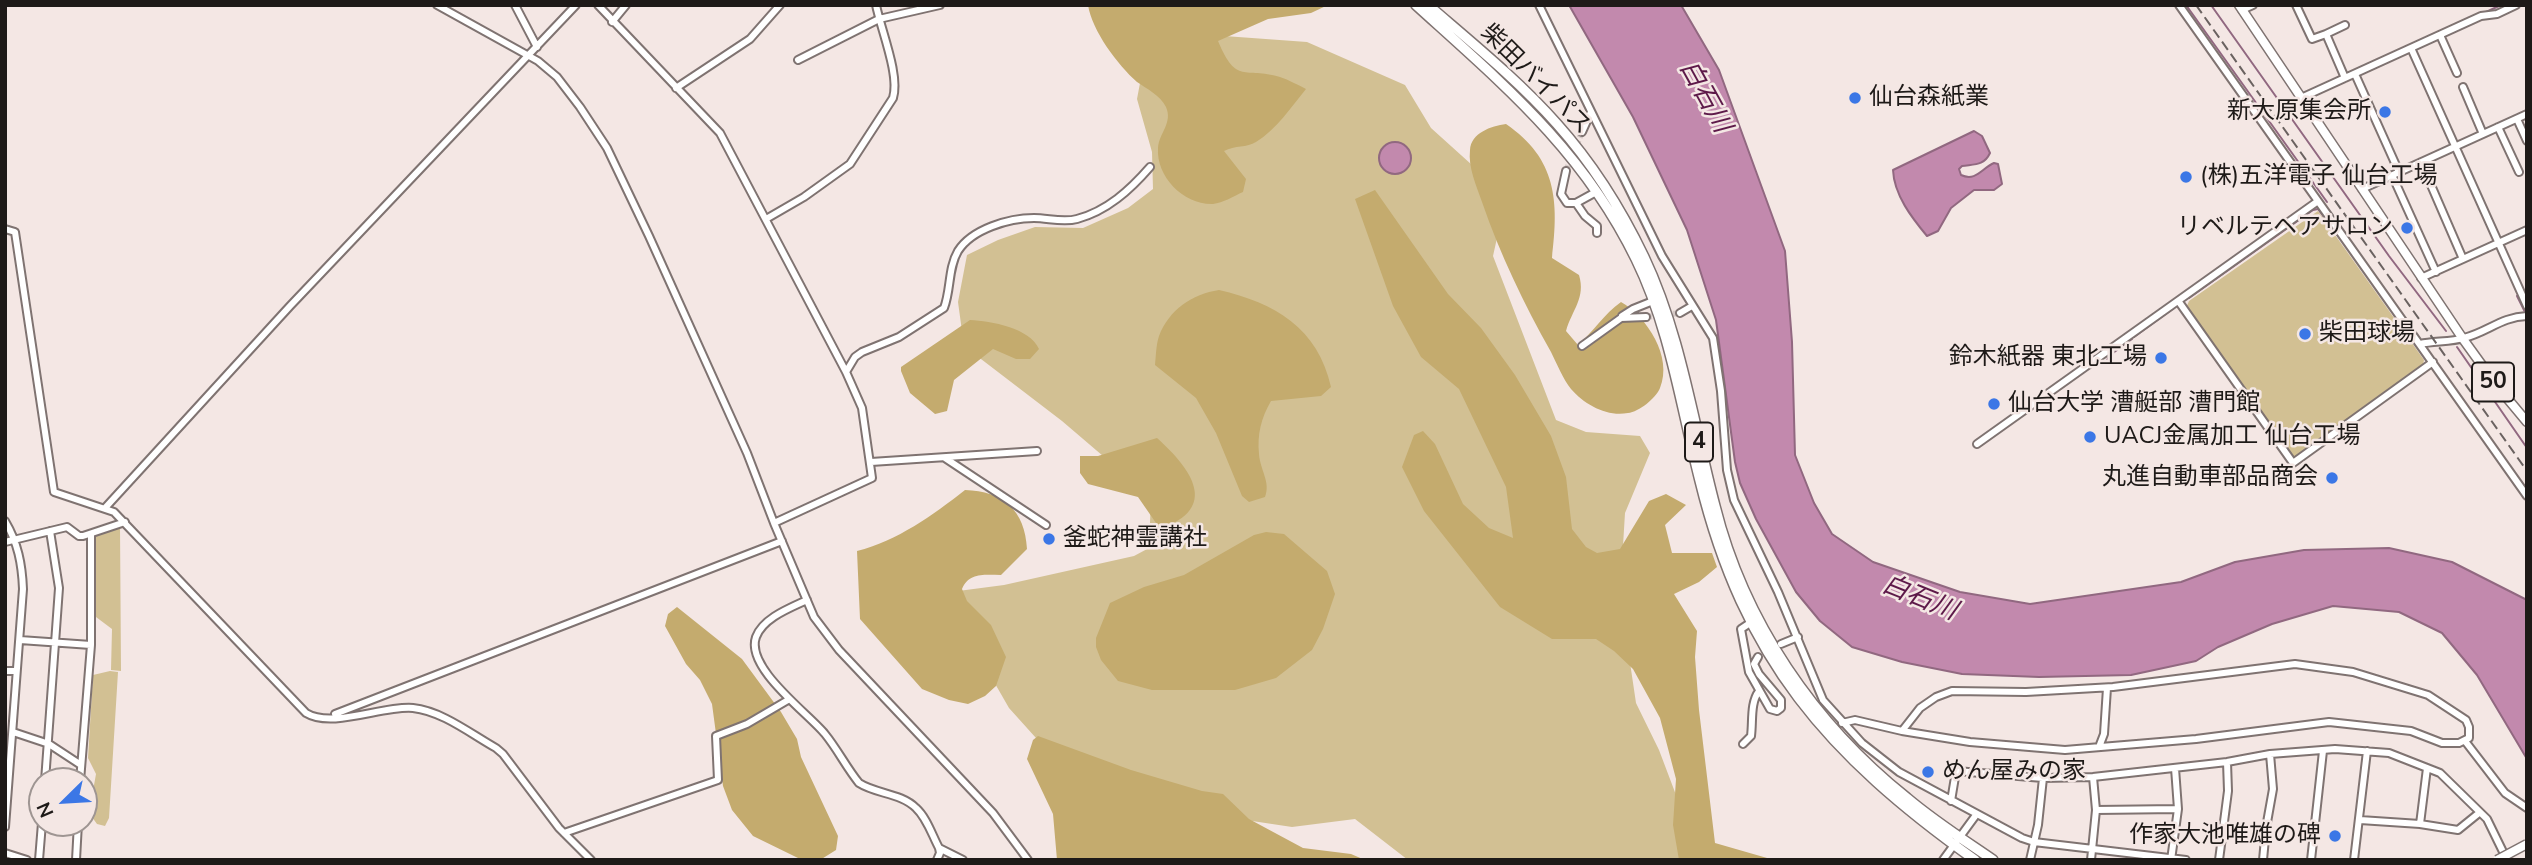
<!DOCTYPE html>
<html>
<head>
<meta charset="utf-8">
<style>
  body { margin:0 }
  #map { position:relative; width:2532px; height:865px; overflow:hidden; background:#f4e7e4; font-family:"Nunito Sans",sans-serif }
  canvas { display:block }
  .frame { position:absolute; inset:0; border:7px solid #1e1a18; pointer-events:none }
  .north { position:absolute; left:28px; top:767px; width:70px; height:70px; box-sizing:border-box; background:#f4e7e4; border:2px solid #9e9592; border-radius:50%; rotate:246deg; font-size:19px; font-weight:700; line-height:28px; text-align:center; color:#1e1a18 }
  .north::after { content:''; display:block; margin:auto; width:24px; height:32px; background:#3b77e6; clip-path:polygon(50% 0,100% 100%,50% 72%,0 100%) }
</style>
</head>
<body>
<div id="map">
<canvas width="2532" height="865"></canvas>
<div class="frame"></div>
<div class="north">N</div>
</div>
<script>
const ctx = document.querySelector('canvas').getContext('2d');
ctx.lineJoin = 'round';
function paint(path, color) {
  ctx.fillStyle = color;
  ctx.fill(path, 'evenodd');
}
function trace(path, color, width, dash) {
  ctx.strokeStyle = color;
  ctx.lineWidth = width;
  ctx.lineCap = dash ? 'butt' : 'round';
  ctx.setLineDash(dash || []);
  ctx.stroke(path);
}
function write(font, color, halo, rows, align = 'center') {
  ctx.font = font + ' "Nunito Sans","Noto Sans JP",sans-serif';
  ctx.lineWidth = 5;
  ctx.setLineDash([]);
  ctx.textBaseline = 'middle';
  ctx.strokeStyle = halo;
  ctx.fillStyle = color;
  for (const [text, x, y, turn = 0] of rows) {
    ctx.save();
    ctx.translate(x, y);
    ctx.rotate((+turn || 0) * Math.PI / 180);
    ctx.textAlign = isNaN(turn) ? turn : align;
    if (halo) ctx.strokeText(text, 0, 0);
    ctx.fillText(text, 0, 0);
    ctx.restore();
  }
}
const green = new Path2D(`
  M1183 33 1307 42 1405 85 1431 128 1482 174 1501 220 1493 256 1556 420 1586 432 1640 436 1650 453 1625 513 1620 595 1636 703 1659 750 1687 824 1692 860H1408L1355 819 1292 827 1219 816 1054 758 1009 708 943 593 1004 585 1134 556 1149 548 1151 497 1062 421 964 346 958 302 967 255 998 240 1035 227 1083 228 1128 208 1153 189 1152 152 1137 99 1147 46Z
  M2318 211 2424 360 2423 365 2293 459 2186 308 2189 301Z
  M120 526 121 671 111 670 112 629 96 617 94 535Z
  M110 671 118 672 109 818 105 826 97 824 89 813 96 774 88 758 93 675Z`);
const forest = new Path2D(`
  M1088 5H1328L1311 13 1268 19 1218 41C1237 86 1244 66 1280 77 1289 80 1298 85 1306 89 1292 106 1276 130 1256 142 1247 148 1235 145 1224 151L1246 179 1243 192C1234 196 1223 203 1213 204 1184 205 1156 177 1158 148 1159 133 1173 123 1166 107 1160 95 1147 89 1137 82 1118 65 1092 31 1088 5Z
  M1506 124C1557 159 1559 201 1552 258L1579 275C1586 298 1572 310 1566 331L1578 345C1594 331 1604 314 1621 302 1647 317 1673 357 1660 388 1656 398 1639 412 1628 413 1607 417 1585 405 1571 389 1563 379 1557 364 1551 352 1524 304 1500 254 1482 202 1476 185 1468 167 1470 150 1471 133 1491 126 1506 124Z
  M1375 190 1448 294 1481 328 1515 375 1551 436 1566 477 1572 529 1586 547 1597 553 1620 549 1649 501 1666 494 1686 505 1665 525 1672 553H1712L1717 567 1699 582 1674 594 1697 631 1695 657 1699 710 1715 843 1774 860H1679L1673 825 1676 779 1660 718 1633 669 1614 651 1596 639H1552L1500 607 1424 511 1402 467 1414 435 1423 431 1435 444 1463 504 1489 528 1513 538 1506 487 1459 389 1421 357 1393 306 1355 199Z
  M1219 290C1275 303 1318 328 1331 387L1321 396 1271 401C1261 418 1257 435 1259 454 1260 470 1271 482 1265 497L1249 502 1242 496 1216 433 1196 398 1155 365C1156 356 1156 345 1159 336 1169 310 1192 294 1219 290Z
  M970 320C991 321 1030 328 1039 349L1030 359H1016L993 349 954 380 947 411 935 414 910 393 901 371V367Z
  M1157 438C1187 465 1221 505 1165 527L1156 523 1138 497 1088 484 1080 473V456H1098Z
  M965 490C1003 491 1025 510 1027 549L1001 575C985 575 969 572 962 589L967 601 991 625 1006 657 996 686 985 696 968 704 949 700 922 689 860 619 857 551C897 541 933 515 965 490Z
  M1266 532 1284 534 1327 571 1335 594 1323 629 1312 650 1276 678 1235 690H1152L1118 681 1101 660 1096 647V638L1110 603 1144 587 1184 575 1254 535Z
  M677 607 742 659 781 712 797 739 801 757 838 836 836 850 820 860 798 858 753 836 732 810 723 786 712 704 700 680 686 664 665 626 668 614Z
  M1038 736 1131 770 1202 791 1223 794 1249 819 1303 848 1351 854 1365 860H1057L1053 814 1027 759 1033 740Z`);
const water = new Path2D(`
  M1569 5H1681L1719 70 1785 251 1792 342 1795 455 1814 503 1832 534 1873 562 1960 592 2030 604 2181 582 2235 562 2304 550 2389 548 2452 562 2527 600V759L2477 675 2442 633 2399 612 2333 606 2272 624 2218 647 2196 661 2131 675 2039 677 1962 674 1902 662 1852 647 1820 621 1796 592 1756 519 1740 483 1735 462 1716 320 1687 230 1633 117Z
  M1974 131 1982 136 1990 153C1984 166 1974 164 1962 166L1959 169 1961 175C1976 182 1982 168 1994 163L1998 164 2002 184 1994 190H1974L1951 208 1938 231 1927 236C1912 218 1894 195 1893 170Z
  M1379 158a16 16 0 1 1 32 0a16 16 0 1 1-32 0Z`);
const stream = new Path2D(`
  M2186 5 2327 202
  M2211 5 2389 256 2446 331
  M2484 13 2501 5
  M2517 296 2525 312
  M2189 298 2313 210 2318 209 2341 240
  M2134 337 2174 308
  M2122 346 2132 339
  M2457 347 2527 448
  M2119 349 2121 347
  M2106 363 2109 356 2117 350`);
const minorTunnel = new Path2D(`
  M1566 171 1582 132
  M1646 317 1680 313`);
const minor = new Path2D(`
  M437 5 538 61 557 77 580 107 607 148 649 236 747 453 774 523 814 617 839 650 993 813 1028 860
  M515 5 537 47
  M598 5 720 133 846 372 862 408 872 478 774 523
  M1539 5 1662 256 1713 338 1721 391 1727 470 1734 500 1778 592 1823 700 1862 743 1899 772 2022 838 2034 842 2186 860
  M2179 5 2527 496
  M2296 5 2312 39 2326 34
  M2242 10 2253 5
  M612 22 626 5
  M2440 35 2457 73
  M2411 48 2527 306
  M798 60 879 19 940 5
  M2355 74 2399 172
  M2345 78 2326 34 2345 25
  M2463 87 2483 134
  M676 88 750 39 780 5
  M2301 98 2481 16 2497 14 2516 5
  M2517 119 2527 141
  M2498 127 2519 172
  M1582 132 1591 112
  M2421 162 2463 259
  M1566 171 1561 194 1567 203H1576L1596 192
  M2392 175 2436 272
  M2362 189 2527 114
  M1576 203 1585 216 1597 226V233
  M766 219 804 197 850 164 893 98C900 75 881 30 876 5
  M5 229 15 232 54 492 114 512 306 713C332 729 384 705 413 708 442 711 471 734 496 748L503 754 559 828 591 860
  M2421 278 2527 230
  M2179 302 2293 463 2433 362
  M1680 313 1692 306
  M1622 316 1633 309 1653 301
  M2420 344C2434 341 2451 342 2464 338 2488 332 2501 317 2527 316
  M1582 346 1621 318 1646 317
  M846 372 855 357 862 352 899 337 944 308C951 290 948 268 958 251 972 229 1009 218 1034 218 1048 218 1063 223 1077 219 1107 211 1130 190 1150 167
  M1977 444 2318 201
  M945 458 1046 525
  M871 462 1037 451
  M105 508 290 306 576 5
  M5 521C18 543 22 564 23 589L5 827
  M5 542 67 527 79 536H83L125 522
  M807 600C790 608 763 618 756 637 745 668 809 714 825 734 838 750 846 767 859 783 876 794 901 793 916 808 927 818 932 835 939 848L940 853 937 860
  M1750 623 1741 629 1749 672 1770 709 1777 711 1781 708V700L1759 674 1754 664 1758 657
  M20 640 91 645
  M1781 644 1798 637
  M5 671H16
  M335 714 782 541
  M1842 723 1855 720 1902 731 1970 742 2065 750 2196 739 2329 722 2411 731 2442 743H2459L2469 738V727L2466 720 2428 695 2353 672 2295 664 2113 687 2026 692 1952 691 1936 697 1920 708 1902 731
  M13 732 49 744 81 765
  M2465 741 2505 793 2527 808
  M1743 744 1751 736C1753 721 1750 703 1759 691
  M2099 747 2104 734 2107 688
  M45 781 59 588 50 531
  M80 781 91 645V534
  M1951 801 1956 771 2043 778
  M2096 810 2178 809
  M2360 820 2420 824 2458 830 2479 813
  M2420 824 2427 768
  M564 833 718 780 716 736 747 724 788 700
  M939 848 963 860
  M5 853 27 860
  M39 860 42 823
  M76 860 78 823
  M1943 860 1976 815
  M2030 860 2038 825 2043 778 2093 777 2227 762 2270 754 2335 749 2389 753 2440 773 2487 819 2507 860
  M2091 860 2096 810 2093 777
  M2171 860 2178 809 2175 768
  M2219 860 2228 791 2227 762
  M2263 860 2266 828 2273 789 2270 754
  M2311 860 2323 751
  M2354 860 2367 751`);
const major = new Path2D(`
  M2239 5 2463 339 2497 386 2527 422`);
const highway = new Path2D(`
  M1416 5C1503 84 1583 150 1636 259 1670 328 1681 407 1700 481 1744 660 1828 755 1975 860
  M1428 5C1472 43 1518 80 1557 124 1592 163 1621 209 1644 257 1681 335 1693 423 1715 506 1744 622 1814 724 1907 798 1934 821 1964 840 1993 860`);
const rail = new Path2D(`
  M2196 5 2527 471`);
const majorBridge = new Path2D(`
  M2497 860 2527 844`);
const markers = [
  [1855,98,7,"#3b77e6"],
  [2385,112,7,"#3b77e6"],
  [2186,177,7,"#3b77e6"],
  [2407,228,7,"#3b77e6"],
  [2305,334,7,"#3b77e6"],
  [2161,358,7,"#3b77e6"],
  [1994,404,7,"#3b77e6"],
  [2090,437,7,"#3b77e6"],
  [2332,478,7,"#3b77e6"],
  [1049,539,7,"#3b77e6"],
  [1928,772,7,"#3b77e6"],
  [2335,836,7,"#3b77e6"]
];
const shields = [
  [2493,382,42],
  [1699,442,28]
];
const shieldNames = [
  ["50",2493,382],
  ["4",1699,442]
];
const streetNames = [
  ["柴田バイパス",1535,80,45]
];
const poiNames = [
  ["仙台森紙業",1869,98],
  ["新大原集会所",2371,112,"right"],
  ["(株)五洋電子 仙台工場",2200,177],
  ["リベルテヘアサロン",2393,228,"right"],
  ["柴田球場",2319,334],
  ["鈴木紙器 東北工場",2147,358,"right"],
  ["仙台大学 漕艇部 漕門館",2008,404],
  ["UACJ金属加工 仙台工場",2104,437],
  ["丸進自動車部品商会",2318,478,"right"],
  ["釜蛇神霊講社",1063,539],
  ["めん屋みの家",1942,772],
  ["作家大池唯雄の碑",2321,836,"right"]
];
const waterNames = [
  ["白石川",1704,97,61],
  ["白石川",1919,599,22]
];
paint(green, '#d2c093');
paint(forest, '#c4ab6e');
paint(water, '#c289ad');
trace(water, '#916880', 2);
trace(stream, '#916880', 2);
trace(minorTunnel, '#d4c8c5', 6, [6, 3]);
trace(minor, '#7f7371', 10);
trace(major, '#7f7371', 11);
trace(highway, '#7f7371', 12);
trace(minor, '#fff', 6);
trace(major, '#fff', 8);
trace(highway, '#fff', 9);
trace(rail, '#6a6260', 2, [10, 5]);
trace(majorBridge, '#7f7371', 11, []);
trace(majorBridge, '#fff', 8);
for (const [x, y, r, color] of markers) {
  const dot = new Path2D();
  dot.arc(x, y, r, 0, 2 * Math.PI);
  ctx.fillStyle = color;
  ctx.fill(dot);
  trace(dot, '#f4e7e4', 2.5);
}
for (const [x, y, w] of shields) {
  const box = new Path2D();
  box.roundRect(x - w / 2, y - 19.5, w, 39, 5);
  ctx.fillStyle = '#f4e7e4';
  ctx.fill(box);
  trace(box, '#1e1a18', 2);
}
write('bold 23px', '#1e1a18', null, shieldNames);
write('24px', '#1e1a18', '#f4e7e4', streetNames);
write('24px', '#1e1a18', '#f4e7e4', poiNames, 'left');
write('italic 26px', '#5d1949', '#f4e7e4', waterNames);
</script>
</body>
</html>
